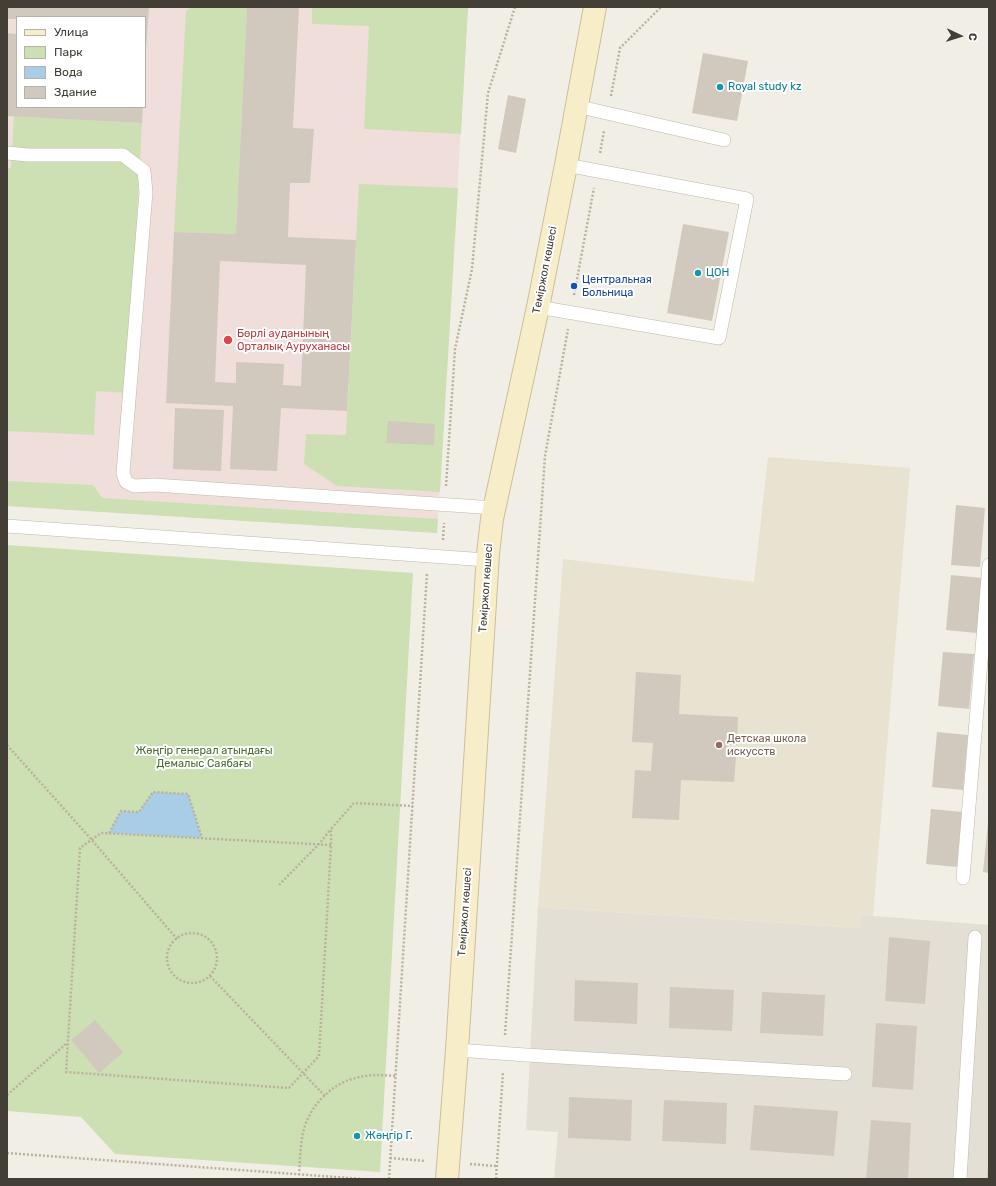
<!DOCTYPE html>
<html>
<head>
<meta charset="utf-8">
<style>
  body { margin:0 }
  #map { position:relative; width:996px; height:1186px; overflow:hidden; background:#f1eee6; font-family:Rubik,sans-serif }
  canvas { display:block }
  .frame { position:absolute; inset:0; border:8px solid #433e36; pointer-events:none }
  .legend { position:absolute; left:16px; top:16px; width:130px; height:92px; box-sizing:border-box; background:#fff; border:1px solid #b4b2af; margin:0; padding:5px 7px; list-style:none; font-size:12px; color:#433e36 }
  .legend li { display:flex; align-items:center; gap:8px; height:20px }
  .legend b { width:20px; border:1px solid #b4b2af }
  .north { position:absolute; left:940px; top:16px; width:40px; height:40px; -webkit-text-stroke:3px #fff; paint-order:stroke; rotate:94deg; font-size:11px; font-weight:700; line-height:16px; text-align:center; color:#433e36 }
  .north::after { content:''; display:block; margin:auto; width:14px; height:18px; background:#433e36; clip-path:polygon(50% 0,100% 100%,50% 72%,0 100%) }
</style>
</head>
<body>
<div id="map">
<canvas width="996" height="1186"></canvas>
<div class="frame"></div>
<ul class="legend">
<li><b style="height:5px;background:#f8edc9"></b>Улица</li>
<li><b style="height:11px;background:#cce0b3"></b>Парк</li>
<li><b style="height:11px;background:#a9cde7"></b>Вода</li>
<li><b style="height:11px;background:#d1c9bd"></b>Здание</li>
</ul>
<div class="north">С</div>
</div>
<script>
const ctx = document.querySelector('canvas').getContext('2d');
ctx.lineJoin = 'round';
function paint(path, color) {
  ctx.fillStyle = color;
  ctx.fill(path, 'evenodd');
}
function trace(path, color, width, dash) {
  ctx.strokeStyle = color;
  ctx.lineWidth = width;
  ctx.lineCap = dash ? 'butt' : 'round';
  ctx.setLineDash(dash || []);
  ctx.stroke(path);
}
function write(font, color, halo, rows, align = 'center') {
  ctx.font = font + ' Rubik,sans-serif';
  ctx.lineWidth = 4;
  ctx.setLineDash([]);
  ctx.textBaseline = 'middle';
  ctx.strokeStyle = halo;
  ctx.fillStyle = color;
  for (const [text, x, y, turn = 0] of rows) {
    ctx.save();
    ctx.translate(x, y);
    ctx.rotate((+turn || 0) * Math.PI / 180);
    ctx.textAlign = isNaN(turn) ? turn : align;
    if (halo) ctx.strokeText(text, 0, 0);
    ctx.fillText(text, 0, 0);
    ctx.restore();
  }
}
const residential = new Path2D(`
  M538 907 860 928 861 915 989 925V1179H554L558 1132 526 1130Z`);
const education = new Path2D(`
  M768 457 910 468 873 916 861 915 860 928 538 907 563 559 754 582Z`);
const medical = new Path2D(`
  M7 7H468L437 533 7 506ZM17 17H145V107H17Z`);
const green = new Path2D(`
  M191 7H247L236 234 174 232 186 11Z
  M312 7H468L461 134 364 129 369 26 312 24Z
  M14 116 142 123 127 393 96 391 94 435 7 431V433V168H11Z
  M359 184 458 188 440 492 337 486 304 464 306 434 346 435Z
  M7 481 93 485 102 498 438 519 437 533 7 506Z
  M7 545 413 573 380 1172 115 1154 81 1117 7 1111Z`);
const water = new Path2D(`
  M153 792 188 794 202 838 109 833 121 811 139 812Z`);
const building = new Path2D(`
  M7 7H149L146 50H145V17H17V19H7Z
  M247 7H299L293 128 314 129 310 183H290L288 237 356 240 347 411 281 408 277 471 230 469 233 406 166 403 174 232 236 234ZM220 261 306 265 301 386 283 385 284 364 236 362V383L215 382Z
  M7 33 17 34V107H143L142 123 7 116Z
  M703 53 748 61 737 121 692 113Z
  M508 95 526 99 516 153 498 149Z
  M683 224 729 232 712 321 667 313Z
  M175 408 224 410 221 471 173 469Z
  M388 421 435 424 434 445 386 443Z
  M956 505 985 508 980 567 951 565Z
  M951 575 982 578 977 633 946 630Z
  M943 652 974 654 969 709 938 706Z
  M636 672 681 675 679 714 738 717 737 745H728L727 756 736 757 734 782 681 780 679 820 632 818 635 770 651 771 653 743 632 742Z
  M937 732 968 735 963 790 932 787Z
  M931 809 962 812 957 867 926 864Z
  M988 823H989V873L983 872Z
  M889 937 930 941 925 1004 885 1001Z
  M575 980 638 983 637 1024 574 1021Z
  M670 987 734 990 732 1031 669 1028Z
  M762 992 825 995 823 1036 760 1033Z
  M95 1020 123 1052 99 1073 71 1040Z
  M876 1023 917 1026 913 1090 872 1087Z
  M569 1097 632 1100 631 1141 568 1138Z
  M664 1100 727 1103 726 1144 662 1141Z
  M754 1105 838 1111 834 1156 750 1150Z
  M871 1120 911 1123 908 1179H866Z
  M988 1164H989V1179H987Z`);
const path = new Path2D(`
  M611 96 620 48 661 7
  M600 153 604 131
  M574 295 594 188
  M446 486 455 349 472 269 488 93 515 7
  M443 540 444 523
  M7 745 91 839 177 939
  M109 833 121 811 139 812 153 792 188 794 202 838
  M331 845 101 833 80 848 66 1072 289 1088 319 1056 331 845V829L354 803 413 806
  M279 885 319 844 331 829
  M167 958a25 25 0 1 1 50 0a25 25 0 1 1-50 0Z
  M210 976 325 1096
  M505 1035 545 456 568 329
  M7 1095 67 1043
  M7 1153 363 1179
  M390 1158 426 1161
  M470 1164 496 1166
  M299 1175C300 1160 300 1144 304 1129 310 1106 332 1083 356 1078 369 1074 382 1075 396 1076
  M389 1179 427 573
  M496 1179 503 1072`);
const lane = new Path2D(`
  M576 106 724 140
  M7 153 28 155H123L144 171 146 192 123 473 126 482 134 486 154 485 495 508
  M538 307 719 338 747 199 566 165
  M7 526 487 560
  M963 878 989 565
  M457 1050 526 1055 845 1074
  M960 1179 975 937`);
const secondary = new Path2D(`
  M447 1179 457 1050 488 554 492 519 538 307 566 165 595 7`);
const markers = [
  [720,87,4,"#0f9aa8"],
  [698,273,4,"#0f9aa8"],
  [574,286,4,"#1a4fb4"],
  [228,340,5,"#e0444e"],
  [719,745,4,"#8d6e63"],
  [357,1136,4,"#0f9aa8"]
];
const cultureNames = [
  ["Royal study kz",728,87],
  ["ЦОН",706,273],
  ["Жәңгір Г.",365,1136]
];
const streetNames = [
  ["Теміржол көшесі",545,270,-79],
  ["Теміржол көшесі",486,588,-86],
  ["Теміржол көшесі",465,912,-86]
];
const transitNames = [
  ["Центральная",582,280],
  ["Больница",582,293]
];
const healthNames = [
  ["Бөрлі ауданының",237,334],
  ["Орталық Ауруханасы",237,347]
];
const educationNames = [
  ["Детская школа",727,739],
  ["искусств",727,752]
];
const parkNames = [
  ["Жәңгір генерал атындағы",204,751],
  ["Демалыс Саябағы",204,764]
];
paint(residential, '#e4dfd5');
paint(education, '#e8e2d1');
paint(medical, '#f0dedb');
paint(green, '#cce0b3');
paint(water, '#a9cde7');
paint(building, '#d1c9bd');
trace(lane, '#beb8ad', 14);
trace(secondary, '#cbbf9b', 24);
trace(path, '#bbb19d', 2.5, [2, 2]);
trace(lane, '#fff', 13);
trace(secondary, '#f8edc9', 22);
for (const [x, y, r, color] of markers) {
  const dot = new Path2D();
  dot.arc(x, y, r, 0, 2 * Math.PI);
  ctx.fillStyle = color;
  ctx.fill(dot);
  trace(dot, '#fff', 1.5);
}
write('11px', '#0d838f', '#fff', cultureNames, 'left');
write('11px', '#433e36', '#fff', streetNames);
write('11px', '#164399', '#fff', transitNames, 'left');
write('11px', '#be3a42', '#fff', healthNames, 'left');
write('11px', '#785e54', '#fff', educationNames, 'left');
write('11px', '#476d31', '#fff', parkNames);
</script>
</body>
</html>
